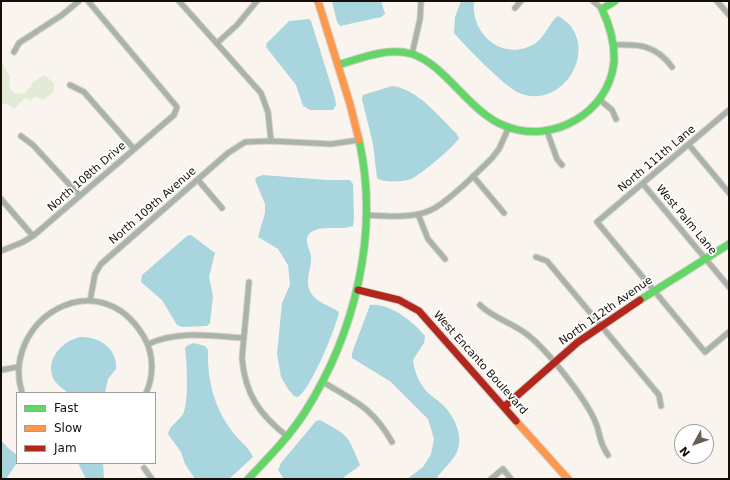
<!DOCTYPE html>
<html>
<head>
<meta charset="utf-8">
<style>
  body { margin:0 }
  #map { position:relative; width:730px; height:480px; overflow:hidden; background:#faf4ee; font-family:"DejaVu Sans",sans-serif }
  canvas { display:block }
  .frame { position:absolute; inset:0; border:2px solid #170f06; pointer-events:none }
  .legend { position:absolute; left:16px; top:392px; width:140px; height:72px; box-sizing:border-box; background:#fff; border:1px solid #a29f9b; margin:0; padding:5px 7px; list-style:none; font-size:12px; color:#170f06 }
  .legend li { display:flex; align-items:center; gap:8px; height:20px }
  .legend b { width:20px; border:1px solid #a29f9b }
  .north { position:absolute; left:674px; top:424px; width:40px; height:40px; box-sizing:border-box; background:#fff; border:1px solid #a29f9b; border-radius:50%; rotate:230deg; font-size:11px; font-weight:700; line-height:16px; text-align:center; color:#170f06 }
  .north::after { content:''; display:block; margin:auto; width:14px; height:18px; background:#665f57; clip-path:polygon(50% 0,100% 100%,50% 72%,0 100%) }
</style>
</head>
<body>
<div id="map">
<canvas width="730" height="480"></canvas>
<div class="frame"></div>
<ul class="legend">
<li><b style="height:5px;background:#63d668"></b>Fast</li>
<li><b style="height:5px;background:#ff974d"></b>Slow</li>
<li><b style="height:5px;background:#b3261e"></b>Jam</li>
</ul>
<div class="north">N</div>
</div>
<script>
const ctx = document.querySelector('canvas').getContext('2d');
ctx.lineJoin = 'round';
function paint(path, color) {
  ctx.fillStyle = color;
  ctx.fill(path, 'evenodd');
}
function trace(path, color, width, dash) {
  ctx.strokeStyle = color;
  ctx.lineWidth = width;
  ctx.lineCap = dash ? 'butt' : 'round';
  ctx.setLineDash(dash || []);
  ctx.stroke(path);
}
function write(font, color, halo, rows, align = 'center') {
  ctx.font = font + ' "DejaVu Sans",sans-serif';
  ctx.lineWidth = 3.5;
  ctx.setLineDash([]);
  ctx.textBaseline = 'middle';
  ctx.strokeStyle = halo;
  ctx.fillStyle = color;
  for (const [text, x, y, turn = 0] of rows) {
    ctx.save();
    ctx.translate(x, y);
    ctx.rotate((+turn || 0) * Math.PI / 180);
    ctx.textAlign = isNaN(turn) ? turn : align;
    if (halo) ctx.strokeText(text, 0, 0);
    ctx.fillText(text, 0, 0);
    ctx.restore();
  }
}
const green = new Path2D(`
  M1 61 10 77C8 84 9 90 16 94L25 93 31 86 32 83 44 75 54 83V91L44 100 36 97 30 100 25 98 14 109 7 104H1Z`);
const water = new Path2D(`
  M332 1H381L385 14 381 17 340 26 337 22Z
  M461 1H474C470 36 506 64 537 42 546 35 551 20 558 16 603 40 567 112 519 93 505 87 465 46 454 33L455 17Z
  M309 19 311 21 335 98 336 105 333 110H310L303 106 296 85 266 47 267 43 289 21Z
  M392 86C418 89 438 116 456 133L459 138C455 146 419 176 411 179 403 182 384 183 377 178L373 144 362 99 363 95Z
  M263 175 327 180H350L353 184 354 218 353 226C339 231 322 224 310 233 303 239 310 249 311 256 312 268 304 281 311 293 317 303 329 305 339 312 336 328 311 389 298 397L294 396 288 389 281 377 277 354 282 303 290 285 288 265 278 249 258 237 265 213V204L255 180 257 177Z
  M191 235 215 253 209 277 213 296 210 323 207 326 182 327 177 325 162 300 141 282 142 275 187 236Z
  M370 305C389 302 414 322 425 336L424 343 413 360C414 371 419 382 426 391 431 396 438 400 443 405 454 416 464 436 457 452 452 462 442 470 436 479H407L423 467 431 454 434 439 428 419 391 382 352 358V353Z
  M80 337C98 336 118 348 116 369L108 379 105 393H68C64 389 57 385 54 380 44 360 62 341 80 337Z
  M194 343 205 346 208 350C207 378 214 408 232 431 238 440 249 447 253 457L229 479H195L185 464 181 452 168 434C169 426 179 421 183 414 189 403 187 363 185 348L188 345Z
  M320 420C349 436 347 434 360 465 354 471 348 473 342 479H284L278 470 281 463 316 421Z
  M1 440 8 448 17 455V463L6 479H1Z
  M78 463H103L104 479H86Z`);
const street = new Path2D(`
  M179 1 261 93 268 112 271 141
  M593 1 602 9
  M717 1 729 15
  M515 8 521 1
  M217 43 237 25 257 1
  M614 45C639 44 656 45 672 67
  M14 52 19 43 62 15 79 1
  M412 54 420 19 421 1
  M70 85 84 92 134 149
  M599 99 612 110 616 119
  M729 110 597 222 705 352 729 332
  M547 131 557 159 562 165
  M21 136 33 145 80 196
  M689 145 729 193
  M473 176 504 213
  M198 180 222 208
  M643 184 729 287
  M1 199 33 236
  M418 214 428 239 445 259
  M366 215C386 216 412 219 431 210 447 203 478 172 492 158L499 149 508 129
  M1 251 23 242 33 236 174 115 177 107 88 1
  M536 257 547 261 659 395 661 406
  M249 282 242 358C245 395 260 415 288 437
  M90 301 95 274 101 264 228 153 245 142 271 141 331 144 359 140
  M480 305C494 319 514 323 529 336 548 351 585 398 595 421 601 434 598 441 608 455
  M148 344C179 330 211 336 244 338
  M1 370 18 367
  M323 382C356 402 373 408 392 442
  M22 393C0 321 98 259 144 337 154 354 154 376 146 393
  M144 468 152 479
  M491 479 503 469 511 479`);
const fast = new Path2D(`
  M338 65C361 58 388 47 412 54 445 64 470 113 505 126 552 145 609 113 614 62 615 43 610 26 602 9L615 1
  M640 300 729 244
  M248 479C268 458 289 437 305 412 355 333 380 233 359 140`);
const slow = new Path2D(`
  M318 1 350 104 359 140
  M516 421 568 479`);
const jam = new Path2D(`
  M358 290 399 300 419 311 516 421
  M504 407 578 342 640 300`);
const streetNames = [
  ["North 111th Lane",657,159,-40],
  ["North 108th Drive",87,177,-41],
  ["North 109th Avenue",153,206,-41],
  ["West Palm Lane",686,220,50],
  ["North 112th Avenue",606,311,-35],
  ["West Encanto Boulevard",480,363,48]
];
paint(green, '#e1ebd6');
paint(water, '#a8d5de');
trace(street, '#d5cfca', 7);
trace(fast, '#d5cfca', 9);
trace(slow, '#d5cfca', 9);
trace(jam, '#d5cfca', 9);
trace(street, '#a9b3a9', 5);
trace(fast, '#63d668', 7);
trace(slow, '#ff974d', 7);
trace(jam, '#b3261e', 7);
write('11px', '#170f06', '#fff', streetNames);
</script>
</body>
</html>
